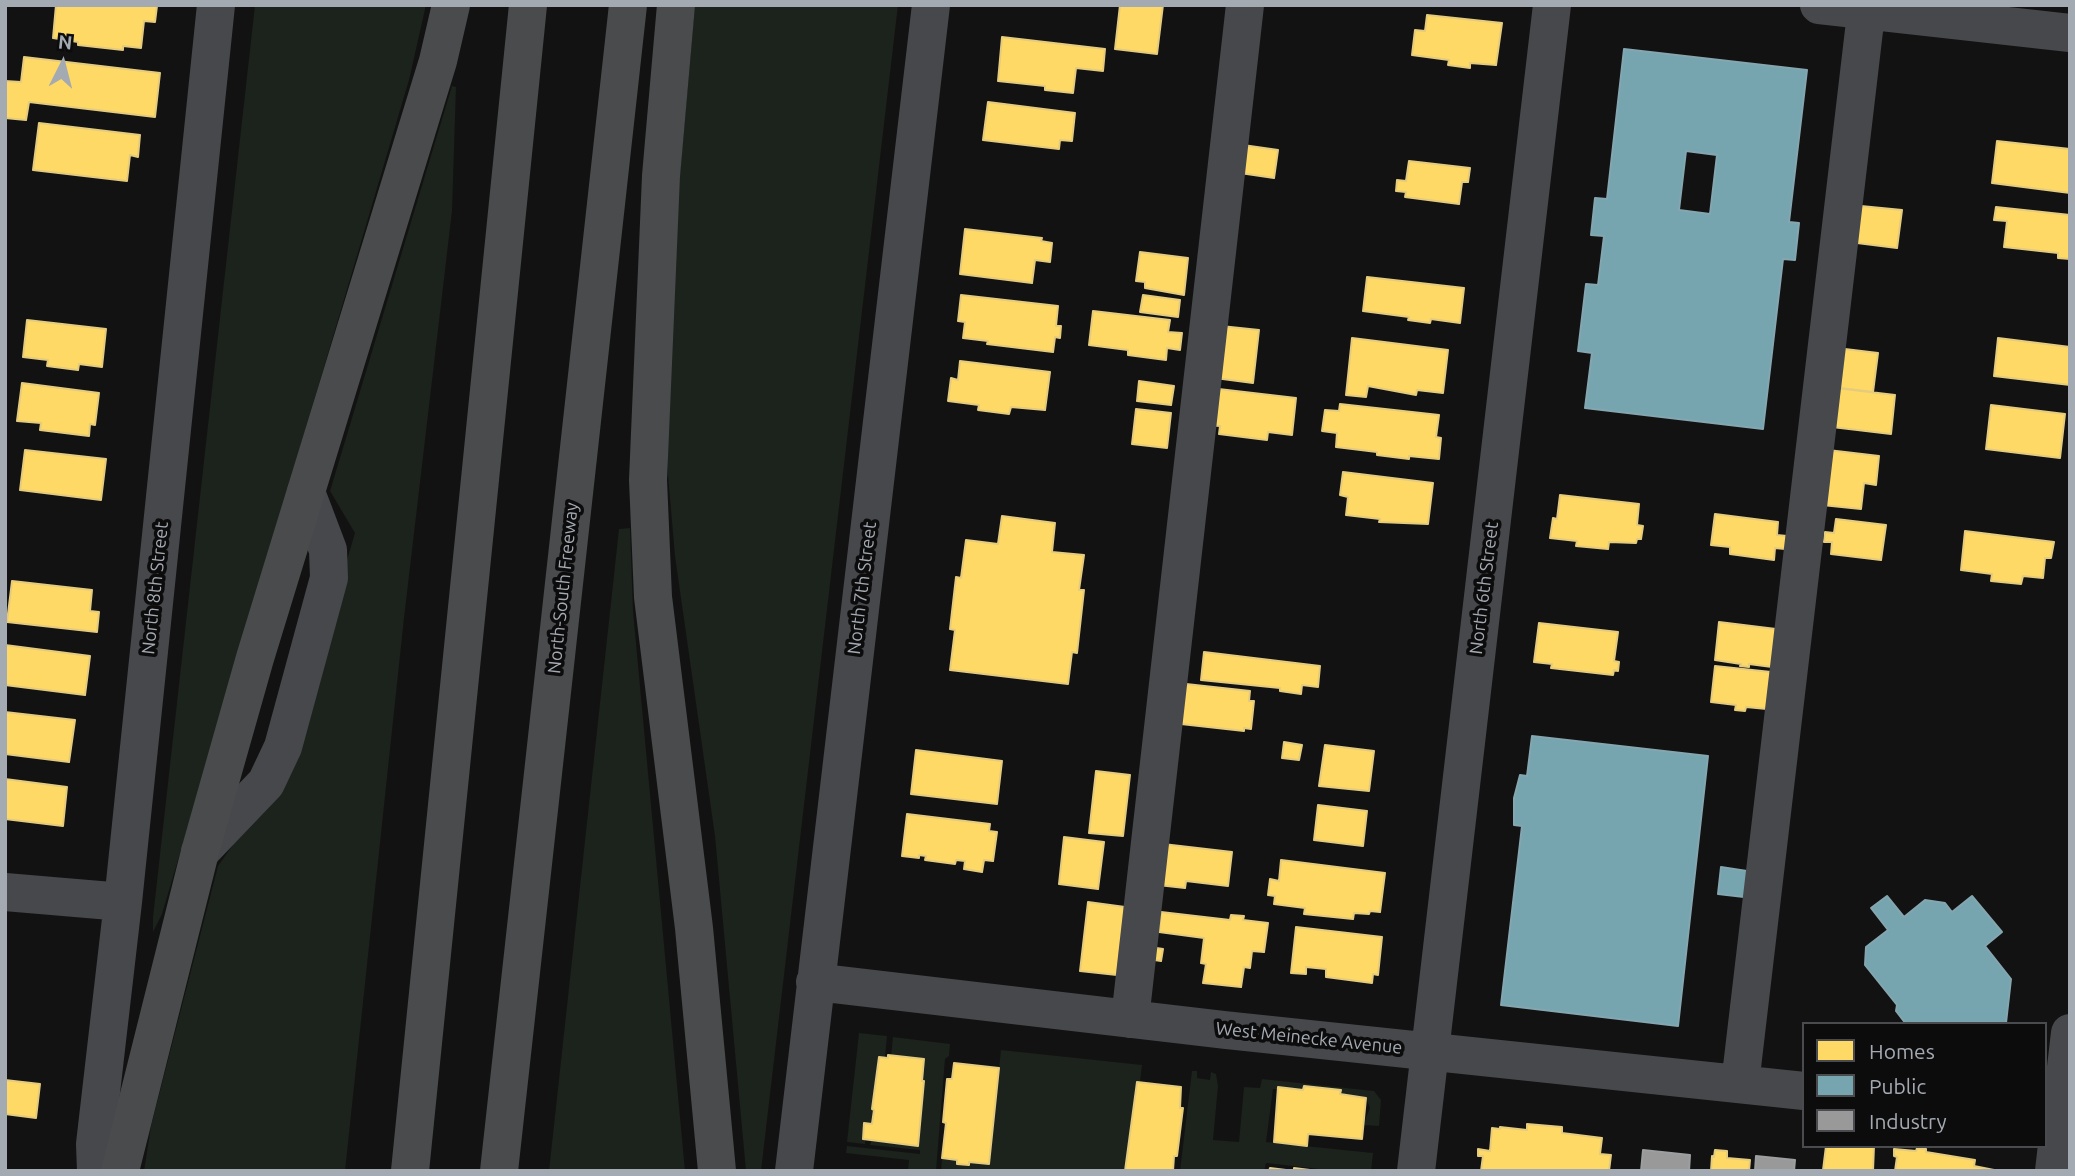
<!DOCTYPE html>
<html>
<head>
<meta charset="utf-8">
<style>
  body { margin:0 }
  #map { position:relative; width:2075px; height:1176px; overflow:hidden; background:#121212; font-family:Ubuntu,sans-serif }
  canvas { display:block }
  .frame { position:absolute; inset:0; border:7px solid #a4aab2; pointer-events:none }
  .legend { position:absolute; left:1802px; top:1022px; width:245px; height:126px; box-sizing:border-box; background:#0c0c0d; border:2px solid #494b4f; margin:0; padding:9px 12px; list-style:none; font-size:21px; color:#a4aab2 }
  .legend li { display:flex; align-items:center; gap:14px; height:35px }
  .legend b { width:35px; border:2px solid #494b4f }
  .north { position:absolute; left:28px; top:28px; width:70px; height:70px; -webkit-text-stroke:5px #0c0c0d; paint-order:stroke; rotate:6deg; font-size:19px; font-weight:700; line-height:28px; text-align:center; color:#a4aab2 }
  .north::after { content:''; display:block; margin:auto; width:24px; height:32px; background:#a4aab2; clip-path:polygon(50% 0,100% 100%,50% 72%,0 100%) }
</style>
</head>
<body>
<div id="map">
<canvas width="2075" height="1176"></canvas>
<div class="frame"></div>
<ul class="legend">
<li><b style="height:19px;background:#ffd966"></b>Homes</li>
<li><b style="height:19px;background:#76a5af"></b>Public</li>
<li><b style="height:19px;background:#999"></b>Industry</li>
</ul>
<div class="north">N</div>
</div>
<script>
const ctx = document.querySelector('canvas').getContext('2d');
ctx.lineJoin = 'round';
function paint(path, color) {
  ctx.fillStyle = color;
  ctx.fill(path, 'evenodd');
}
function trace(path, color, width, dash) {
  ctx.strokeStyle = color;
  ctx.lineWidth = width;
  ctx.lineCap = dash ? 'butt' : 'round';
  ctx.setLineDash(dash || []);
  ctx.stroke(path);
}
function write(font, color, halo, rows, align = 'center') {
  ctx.font = font + ' Ubuntu,sans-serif';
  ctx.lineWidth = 7;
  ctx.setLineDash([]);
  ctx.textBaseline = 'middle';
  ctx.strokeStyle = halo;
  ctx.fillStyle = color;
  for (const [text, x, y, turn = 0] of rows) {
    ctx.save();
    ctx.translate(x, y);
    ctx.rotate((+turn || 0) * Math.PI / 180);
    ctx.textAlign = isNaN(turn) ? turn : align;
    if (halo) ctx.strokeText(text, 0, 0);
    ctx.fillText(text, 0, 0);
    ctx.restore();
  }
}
const green = new Path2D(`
  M255 5H426L409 80 162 914 153 932V917Z
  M695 5H898L761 1171H746L715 836 675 556 668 475 665 391 673 252Z
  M452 86 456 87 452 211 404 618 345 1171H144L151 1126 218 866 285 771 355 533 330 491Z
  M630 528 633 611 685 1171H549L619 529Z
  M859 1033 887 1036 885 1057H878L872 1109 874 1110 872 1124H864L863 1139H865V1144L847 1142Z
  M893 1037 950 1044 949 1056 945 1059 936 1171H908L909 1160 846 1153 847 1146 920 1154V1150L870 1145 871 1141 918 1146 924 1082 922 1081 924 1060 891 1056Z
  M1001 1050 1142 1065 1140 1082H1137L1135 1088 1125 1171H941L942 1158 957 1160 958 1164 968 1165 969 1162 989 1163Z
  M1192 1071H1197V1078L1210 1080 1211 1072 1216 1074 1218 1086 1213 1140 1239 1142 1244 1087 1260 1088 1262 1079 1374 1091 1381 1100 1379 1126 1363 1125 1370 1108 1366 1098 1340 1094V1090L1304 1086 1303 1090 1273 1089 1266 1142 1373 1153 1371 1171H1337L1266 1163 1264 1171H1180Z`);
const homes = new Path2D(`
  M56 5H149L157 6 155 22 144 21 141 48 123 46V50L78 45V42L53 38Z
  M1120 5H1163L1157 54 1115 49Z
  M1427 15 1502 23 1496 65 1470 63V68L1448 65 1449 60 1412 55 1415 30 1425 31Z
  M1002 37 1105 49 1103 71 1076 68 1073 93 1045 90V86L998 81Z
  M24 57 160 73 155 117 29 102 26 120 5 118V81L21 82Z
  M988 102 1075 113 1072 141 1060 140 1059 149 983 140Z
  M39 123 140 135 138 157 130 155 127 181 33 170Z
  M1997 141 2070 149V193L1992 183Z
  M1243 145 1278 150 1274 178 1240 173Z
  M1409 161 1470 168 1468 182H1462L1459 204 1405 197 1406 192 1396 191 1397 180 1406 181Z
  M1861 206 1902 210 1897 248 1857 243Z
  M1996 207 2070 215V259L2058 258V253L2004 247 2007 221 1994 220Z
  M965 229 1042 238 1041 241 1052 243 1050 262 1035 260 1032 283 960 274Z
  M1140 252 1188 258 1184 295 1145 288V282L1136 281Z
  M1367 277 1464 288 1460 323 1431 319 1430 323 1408 320 1409 317 1363 311Z
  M961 295 1058 306 1056 326H1061L1060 338 1055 337 1053 352 987 344 988 341 963 338 965 322 958 321Z
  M1143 295 1180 300 1178 317 1140 312Z
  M1093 311 1170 320 1168 332 1182 333 1180 350 1167 348 1166 360 1128 355V350L1089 345Z
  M27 320 106 329 102 367 79 364 78 370 47 366 48 360 23 357Z
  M1221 326 1259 330 1253 383 1215 378Z
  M1352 338 1448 350 1443 393 1417 390 1416 395 1368 386 1366 397 1346 395Z
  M1998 338 2070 347V385L1994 376Z
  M1845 349 1878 353 1873 392 1840 388Z
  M960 361 1050 372 1045 410 1011 407 1009 414 978 410 979 405 948 401 951 378 958 380Z
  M1139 381 1174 386 1171 405 1137 401Z
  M22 383 99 393 95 425 90 424 89 436 40 430 41 423 17 421Z
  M1210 388 1296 398 1292 435 1268 432 1267 440 1219 434 1220 426 1205 425Z
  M1836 388 1895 395 1891 434 1832 427Z
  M1340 404 1439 415 1436 437 1441 438 1439 459 1409 456V459L1377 455V452L1336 447 1337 433 1322 431 1325 410 1339 411Z
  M1991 405 2065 414 2060 458 1986 449Z
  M1136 409 1171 413 1167 448 1132 444Z
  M25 450 106 459 101 500 20 490Z
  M1828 450 1879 456 1876 485 1864 483 1861 509 1822 505Z
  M1343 472 1433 483 1428 524 1379 522 1380 519 1346 515 1348 497 1340 495Z
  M1560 495 1639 504 1637 525 1643 526 1641 539H1637L1636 543 1609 542 1608 549 1576 546 1577 541 1550 538 1553 518 1557 519Z
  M1715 514 1778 522 1777 535 1787 536 1785 549 1775 548 1774 560 1730 554V547L1711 545Z
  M1002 516 1055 523 1052 552 1084 555 1079 590H1084L1077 653 1072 652 1068 684 950 670 955 630 950 629 956 577 961 578 966 540 998 544Z
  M1836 519 1886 525 1881 560 1831 554 1832 542H1824L1825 532 1834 533Z
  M1965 531 2054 542 2051 558H2045L2043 578 2023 576 2021 584 1991 581 1992 574 1961 570Z
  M12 581 92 590 90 611 99 612 97 632 7 622Z
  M1719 622 1776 629 1772 667 1749 664V667L1740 666 1741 664 1715 660Z
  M1539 623 1618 632 1614 661 1619 662 1618 671 1614 670 1613 675 1551 668 1552 664 1534 662Z
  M5 645 90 656 85 695 5 685Z
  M1204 652 1320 666 1318 687 1302 685 1301 694 1280 691V688L1201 680Z
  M1715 666 1771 672 1767 709 1746 707 1745 711 1735 710 1736 705 1711 702Z
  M1177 683 1250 691 1249 701H1254L1251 729 1244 728V731L1172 723Z
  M5 712 75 720 69 762 5 754Z
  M1284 742 1302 745 1299 760 1282 758Z
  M1325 745 1374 751 1369 791 1319 786Z
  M916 750 1002 761 997 804 911 794Z
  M1096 771 1130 775 1123 836 1089 833Z
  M5 779 67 787 63 826 5 819Z
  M1318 805 1367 811 1363 846 1314 840Z
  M907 814 990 824 989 831 997 832 993 861 984 860 982 872 964 869 965 861 956 860 955 864 925 860 926 856 919 855V858L902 856Z
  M1064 837 1104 842 1098 889 1059 884Z
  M1163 844 1232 852 1228 886 1186 881 1185 888 1158 885Z
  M1281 860 1385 873 1380 912 1370 911 1369 914 1354 913 1353 919 1304 914 1305 908 1274 904 1275 896 1268 895 1270 879 1279 881Z
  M1088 902 1125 907 1117 975 1080 971Z
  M1161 912 1230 920 1231 915 1244 916 1243 920 1268 923 1264 952 1252 951 1250 968 1244 967 1241 987 1203 983 1206 964 1201 963 1204 938 1159 932Z
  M1296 927 1382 937 1378 975 1373 974 1372 983 1326 977V969L1306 967V974L1291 973Z
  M1150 947 1163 949 1161 961 1148 959Z
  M888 1055 924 1059 922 1081H924L918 1146 863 1139 864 1123 872 1124 874 1110 872 1109 879 1057 888 1058Z
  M954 1063 999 1068 989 1164 969 1162V1165L957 1164V1160L942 1158 946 1123 943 1122 947 1079H952Z
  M5 1080 40 1084 36 1118 5 1114Z
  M1137 1082 1181 1087 1180 1108H1183L1177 1156H1174L1173 1171H1125Z
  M1304 1086 1341 1090 1340 1094 1366 1098 1362 1139 1308 1134 1307 1146 1274 1142 1278 1087 1303 1090Z
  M1527 1124 1562 1127V1133L1602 1138 1600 1154 1611 1155 1609 1171H1481L1483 1156H1478V1149L1490 1151 1492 1128 1500 1129V1127L1527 1130Z
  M1826 1146H1874L1873 1171 1823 1170Z
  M1917 1148 1926 1149V1152L1975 1160 1974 1166 1999 1171H1895L1897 1157 1894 1156V1149L1916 1151Z
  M1715 1150 1727 1151V1158L1750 1160 1749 1171H1711L1712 1156 1714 1157Z
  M1270 1168 1294 1171V1168L1318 1171H1269Z`);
const public = new Path2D(`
  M1624 49 1807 70 1789 222 1799 223 1795 260 1783 259 1763 429 1585 408 1592 353 1578 351 1586 284 1598 285 1604 236 1591 235 1595 198 1607 199ZM1686 151 1717 155 1710 214 1679 210Z
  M1532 736 1708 756 1678 1026 1501 1005 1522 826 1514 825V798L1520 775 1527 776Z
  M1721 867 1747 871 1744 897 1718 894Z
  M1887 896 1904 917 1925 900 1945 903 1952 912 1972 896 2002 932 1985 946 2011 979 2006 1023 1906 1024 1896 1011 1897 1005 1865 965 1866 947 1888 930 1871 908Z`);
const industry = new Path2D(`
  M1643 1150 1690 1155 1689 1171H1641Z
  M1756 1156 1795 1160 1794 1171H1755Z`);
const minor = new Path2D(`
  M1819 5 2070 33
  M200 852 266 783 283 747 329 578 328 550 306 492
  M5 892 123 902
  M815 982 1225 1030 1804 1091
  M1130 1019 1245 5
  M1740 1084 1867 5
  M96 1171 95 1144 123 902 216 5
  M794 1171 931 5
  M1416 1171 1552 5
  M2054 1171 2070 1033`);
const highway = new Path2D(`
  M676 5 661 176 648 480 653 597 694 928 717 1171
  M120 1171 200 852 255 658 438 61 451 5
  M410 1171 528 5
  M499 1171 628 5`);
const streetNames = [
  ["North 8th Street",155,588,-84],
  ["North-South Freeway",563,588,-84],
  ["North 7th Street",862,588,-83],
  ["North 6th Street",1484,588,-83],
  ["West Meinecke Avenue",1309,1038,6]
];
paint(green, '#1c221c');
paint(homes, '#ffd966');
trace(homes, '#e4cb7d', 2);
paint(public, '#76a5af');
trace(public, '#84a6b0', 2);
paint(industry, '#999');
trace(industry, '#9c9ea0', 2);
trace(minor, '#46484b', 38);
trace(highway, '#494b4c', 38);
write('18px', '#a4aab2', '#0c0c0d', streetNames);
</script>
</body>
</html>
